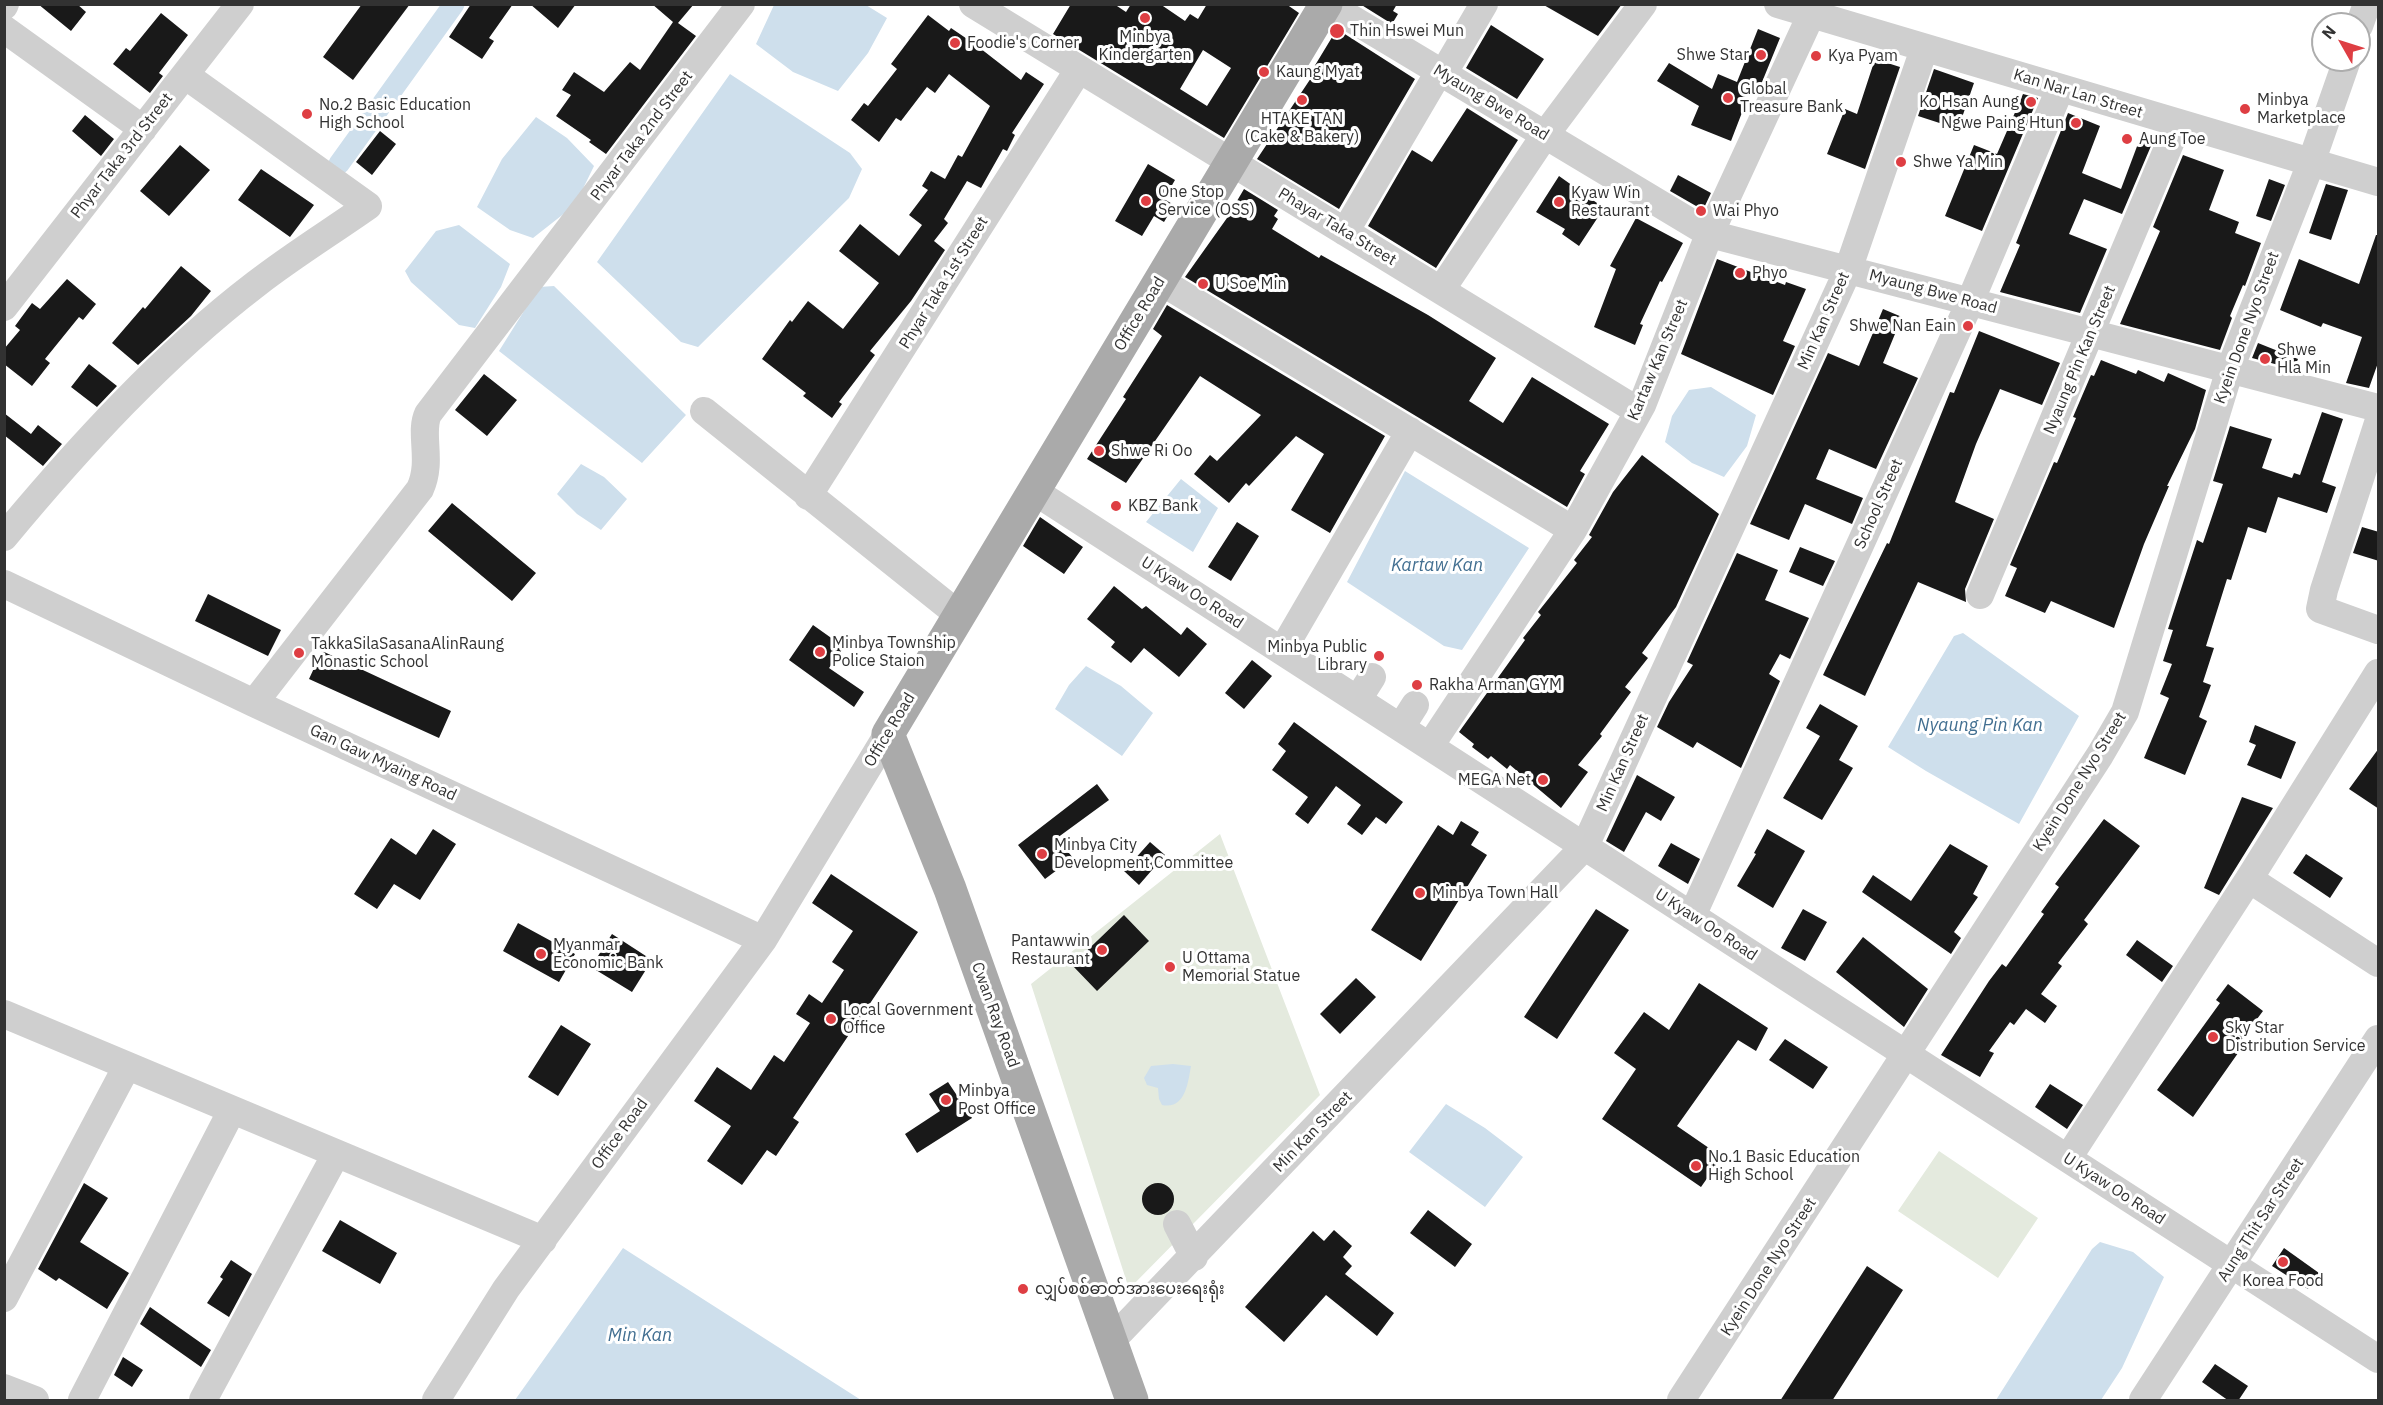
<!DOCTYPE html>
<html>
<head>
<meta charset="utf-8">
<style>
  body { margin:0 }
  #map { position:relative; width:2383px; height:1405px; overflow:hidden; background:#fff; font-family:"IBM Plex Sans",sans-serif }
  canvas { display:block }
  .frame { position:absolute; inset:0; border:6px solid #323232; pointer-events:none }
  .north { position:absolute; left:2311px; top:12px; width:60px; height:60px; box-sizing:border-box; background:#fff; border:2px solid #adadad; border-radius:50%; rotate:309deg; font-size:16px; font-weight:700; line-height:24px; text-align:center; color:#323232 }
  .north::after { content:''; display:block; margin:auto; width:21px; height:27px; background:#de3e43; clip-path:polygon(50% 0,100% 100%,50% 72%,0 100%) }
</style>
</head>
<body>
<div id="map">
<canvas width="2383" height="1405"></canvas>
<div class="frame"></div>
<div class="north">N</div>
</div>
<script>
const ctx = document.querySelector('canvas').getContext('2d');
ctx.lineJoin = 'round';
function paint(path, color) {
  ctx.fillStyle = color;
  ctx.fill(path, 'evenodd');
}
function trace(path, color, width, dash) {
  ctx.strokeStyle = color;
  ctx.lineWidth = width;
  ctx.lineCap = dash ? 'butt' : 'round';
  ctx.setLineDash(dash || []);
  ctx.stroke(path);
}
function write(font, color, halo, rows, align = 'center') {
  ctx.font = font + ' "IBM Plex Sans","Noto Sans Myanmar",sans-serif';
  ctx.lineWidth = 6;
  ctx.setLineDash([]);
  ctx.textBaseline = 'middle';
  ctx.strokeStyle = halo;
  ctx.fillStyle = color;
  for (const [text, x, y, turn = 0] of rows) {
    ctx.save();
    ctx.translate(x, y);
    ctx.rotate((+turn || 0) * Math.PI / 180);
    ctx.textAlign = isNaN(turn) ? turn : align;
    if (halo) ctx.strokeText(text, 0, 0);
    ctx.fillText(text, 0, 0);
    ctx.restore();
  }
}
const green = new Path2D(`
  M1220 834 1320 1095 1129 1289 1031 984Z
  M1939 1151 2038 1218 1998 1278 1898 1211Z`);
const water = new Path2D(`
  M774 5H866L887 18 868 53 838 91 793 72 756 44Z
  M730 74 850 153 862 169 849 198 698 347 681 342 597 262Z
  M536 117 567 138 594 166 575 205 533 238 510 230 477 207 502 159Z
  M459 225 510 264 501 287 475 328 459 325 411 282 405 271 436 231Z
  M554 286 686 415 642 463 499 351 539 287Z
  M1711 387 1756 415 1747 446 1724 477 1692 463 1665 442 1672 416 1689 390Z
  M581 464 604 477 627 499 601 530 577 514 557 494Z
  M1405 471 1529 548 1462 650 1444 646 1347 582Z
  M1181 479 1218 508 1193 552 1146 522Z
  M1963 633 2079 716 2019 824 1926 771 1888 747 1954 636Z
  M1086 666 1121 686 1153 713 1122 756 1055 709 1069 685Z
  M1173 1064 1191 1066C1188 1083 1185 1110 1162 1105L1159 1099 1158 1088 1147 1085 1144 1078 1151 1066Z
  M1446 1104 1485 1128 1523 1157 1485 1207 1409 1152Z
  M2100 1242 2133 1252 2164 1277 2122 1368 2101 1400H1996L2092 1249Z
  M623 1248 861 1400H515Z`);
const canal = new Path2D(`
  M339 164 454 4`);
const building = new Path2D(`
  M38 4H77L86 12 71 31Z
  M362 4H410L353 80 323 57Z
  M471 4H513L489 38 494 41 482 59 449 37Z
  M530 4H576L558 28Z
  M652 4H694L678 23 696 36 606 154 589 142 591 140 556 116 571 95 562 90 574 72 604 92 630 62 640 70 673 22Z
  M1071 4H1114L1126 12 1131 4H1160L1185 21 1190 14 1198 19 1207 4H1286L1299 13 1224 138 1053 34ZM1203 50 1231 68 1207 106 1180 89Z
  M1360 4H1397L1393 11 1398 14 1392 24Z
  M1542 4H1622L1598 36Z
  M161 13 188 35 159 73 163 76 150 93 113 64 126 48 130 51Z
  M928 15 949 31 951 28 976 45 1021 80 1026 72 1044 84 1012 133 1015 135 1007 151 1003 149 981 188 967 181 944 219 948 223 934 241 945 250 911 301 870 351 875 355 839 402 842 404 832 418 803 396 806 393 762 359 790 320 792 322 808 301 843 329 879 283 839 251 860 224 899 256 922 225 909 215 928 190 922 186 931 171 945 179 958 155 962 157 990 106 949 74 935 93 927 87 901 121 896 118 879 142 851 120 864 103 868 106 897 69 891 64Z
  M1491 25 1544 59 1517 99 1466 68Z
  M1337 29 1415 79 1339 209 1257 159 1317 69 1314 67Z
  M1758 29 1780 38 1760 87 1753 84 1731 141 1691 125 1699 106 1657 81 1669 63 1712 89 1718 74 1737 82Z
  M1875 59 1900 67 1865 169 1827 154 1845 109 1857 114Z
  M1934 69 1974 83 1958 129 1918 116Z
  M2023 94 2038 98 1982 231 1945 216 1974 145 1997 154Z
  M1467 108 1518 140 1436 268 1368 226 1412 150 1432 162Z
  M2068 113 2100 126 2082 173 2121 189 2139 141 2151 146 2122 214 2084 199 2069 234 2107 249 2080 313 2000 292 2020 245 2016 243Z
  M85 115 114 139 101 156 72 131Z
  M380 131 396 144 372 175 356 162Z
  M180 145 210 170 169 216 140 191Z
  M2183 155 2224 170 2209 210 2239 222 2235 233 2261 243 2245 286 2243 285 2230 316 2232 318 2220 350 2120 324 2160 231 2153 227Z
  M1148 164 1175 180 1164 199 1174 205 1164 222 1154 216 1142 236 1115 221Z
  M261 169 314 205 290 237 238 200Z
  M1678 175 1711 193 1703 210 1670 191Z
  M1559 176 1604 208 1579 246 1562 234 1565 229 1536 212Z
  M2269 179 2285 185 2271 221 2256 216Z
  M2326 184 2348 190 2331 240 2309 233Z
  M1244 189 1278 210 1274 216 1278 219 1272 229 1319 258 1321 255 1428 315 1496 358 1469 401 1503 423 1532 377 1609 424 1580 471 1585 474 1567 507 1185 277 1227 218Z
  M1636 218 1683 243 1662 282 1660 281 1640 324 1643 325 1635 345 1594 327 1616 269 1610 266Z
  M2376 235H2379V360L2369 388 2346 383 2362 337 2323 323 2321 327 2280 310 2299 259 2359 284Z
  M1717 259 1785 285 1786 282 1806 289 1783 341 1795 346 1773 395 1681 354Z
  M181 266 211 291 191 316 138 365 112 343 143 307 145 309Z
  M67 279 96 304 83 320 79 317 45 359 50 363 32 386 4 364V349L20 330 15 326 32 303 40 309Z
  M1167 305 1385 436 1330 533 1291 510 1324 454 1296 436 1249 486 1246 483 1229 503 1194 474 1210 455 1217 461 1261 415 1200 376 1126 483 1087 459 1126 399 1123 397 1162 336 1153 329Z
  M1883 309 1902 317 1883 363 1918 378 1876 469 1829 449 1816 479 1863 498 1852 524 1805 504 1789 540 1750 524 1828 353 1859 366Z
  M1979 331 2060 363 2042 405 2000 389 1976 444 1955 502 1994 519 1965 589 1966 602 1918 582 1865 696 1823 675 1887 543 1889 544 1950 392 1954 393Z
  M2258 343 2298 359 2294 369 2252 358Z
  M2101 360 2136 374 2138 370 2164 382 2168 373 2206 390 2195 429 2167 486H2169L2144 544 2114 628 2051 601 2045 613 2005 596 2017 568 2010 565 2054 462 2057 463 2076 418 2073 417 2091 375 2094 376Z
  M89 364 117 386 97 407 71 387Z
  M484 374 517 400 487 436 455 410Z
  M2322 412 2343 419 2322 482 2336 487 2327 513 2278 497 2266 533 2248 527 2231 580 2227 579 2206 646 2214 648 2203 682 2211 685 2199 717 2207 721 2185 775 2144 758 2169 698 2160 694 2172 664 2163 661 2173 630 2168 629 2197 540 2203 543 2223 484 2213 481 2230 426 2272 439 2262 468 2292 478 2294 473 2300 475Z
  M4 413 31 434 38 425 62 444 43 466 4 435Z
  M1642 455 1719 514 1676 607 1642 653 1648 658 1625 687 1631 692 1600 734 1602 736 1578 765 1588 772 1561 808 1510 765 1507 769 1491 756 1488 759 1472 747 1474 744 1459 732 1525 640 1523 638 1541 615 1538 612 1577 563 1574 560 1592 537 1589 535 1613 492Z
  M452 503 536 573 512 601 428 531Z
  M1040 517 1083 547 1064 574 1023 546Z
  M1237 522 1259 536 1231 581 1208 567Z
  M2362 527 2379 532V561L2353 553Z
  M1800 547 1835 561 1823 586 1789 572Z
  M1737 553 1778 570 1765 600 1809 618 1790 659 1780 654 1769 674 1780 681 1741 768 1697 742 1693 748 1657 727 1669 702 1693 665 1687 662Z
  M1114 586 1142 609 1146 606 1181 635 1187 627 1207 644 1179 677 1144 648 1131 663 1111 647 1115 642 1087 619Z
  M208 594 281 630 268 656 195 621Z
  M813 625 844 647 829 668 864 692 854 707 789 660Z
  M322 651 451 711 439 738 309 679Z
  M1252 660 1272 676 1244 709 1225 693Z
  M1820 704 1858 726 1839 760 1853 768 1822 820 1783 798 1820 736 1806 728Z
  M1294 722 1403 802 1386 824 1376 817 1362 835 1347 824 1361 805 1336 786 1308 824 1295 814 1308 797 1272 770 1286 751 1278 744Z
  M2255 725 2296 742 2281 779 2247 765 2256 745 2249 742Z
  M2379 748V809L2349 789Z
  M1637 775 1675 797 1661 821 1646 812 1624 852 1606 841Z
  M1097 784 1109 800 1057 838 1073 858 1045 879 1018 845Z
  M2242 797 2273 808 2219 895 2204 888Z
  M2104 819 2140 846 2084 920 2088 924 2058 963 2062 966 2041 994 2057 1006 2045 1023 2026 1009 2014 1025 2010 1022 1989 1051 1994 1053 1980 1077 1941 1055 1989 981 2002 964 2006 967 2044 914 2041 912 2059 887 2055 884Z
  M1461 821 1479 832 1471 845 1487 855 1421 961 1371 930 1438 825 1453 835Z
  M433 829 456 844 420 900 394 884 377 909 354 894 391 838 416 855Z
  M1767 829 1805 851 1773 908 1737 886 1756 854 1754 853Z
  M1150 842 1165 855 1139 885 1124 871Z
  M1671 843 1700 859 1688 884 1658 866Z
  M1950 844 1988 866 1973 894 1978 897 1954 932 1961 938 1951 954 1862 892 1873 875 1911 901Z
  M2306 854 2343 878 2330 898 2293 873Z
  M831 874 918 932 793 1118 799 1122 776 1156 767 1150 742 1185 707 1161 731 1126 694 1101 717 1067 751 1090 774 1055 784 1062 810 1023 796 1014 809 994 822 1003 844 970 832 962 853 931 812 903Z
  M1596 909 1629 930 1557 1039 1524 1017Z
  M1803 909 1827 922 1805 961 1781 948Z
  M1124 915 1149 941 1097 991 1072 965Z
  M518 923 575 954 559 982 503 951Z
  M612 934 652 960 632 992 591 967Z
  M1863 937 1928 989 1904 1027 1836 972Z
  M2137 940 2173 966 2162 982 2126 955Z
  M1356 978 1376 997 1340 1034 1320 1014Z
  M1699 983 1768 1028 1756 1051 1738 1040 1677 1126 1722 1157 1701 1187 1602 1119 1636 1069 1614 1053 1644 1012 1669 1030Z
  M2228 984 2263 1011 2239 1043 2243 1046 2193 1117 2157 1090 2220 1003 2216 1000Z
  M561 1025 591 1044 558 1096 528 1077Z
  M1785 1039 1828 1067 1813 1089 1769 1060Z
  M948 1082 972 1118 917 1153 905 1134 940 1111 929 1094Z
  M2050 1084 2083 1105 2067 1129 2035 1107Z
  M1142 1199a16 16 0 1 1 32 0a16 16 0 1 1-32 0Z
  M84 1183 108 1198 80 1242 129 1273 107 1309 59 1278 56 1281 38 1269Z
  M1428 1210 1472 1244 1455 1267 1410 1233Z
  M340 1220 397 1253 380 1284 322 1251Z
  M1334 1230 1352 1246 1343 1257 1352 1266 1345 1274 1394 1313 1377 1336 1326 1295 1284 1342 1245 1307 1313 1231 1324 1241Z
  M2284 1248 2319 1273 2308 1289 2272 1266Z
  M231 1260 252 1274 229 1317 207 1303 223 1279 220 1277Z
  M1867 1266 1903 1290 1832 1401H1780Z
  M150 1307 211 1350 201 1367 140 1324Z
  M123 1357 143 1370 132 1387 114 1375Z
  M2215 1364 2248 1386 2238 1401H2229L2202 1382Z`);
const minor = new Path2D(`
  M973 4 1638 411
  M1327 4 1710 234 2378 408
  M1778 4 2378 182
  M4 6 5 4
  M2359 26 2367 4
  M4 29 143 129
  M1443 74 1484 4
  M1345 232 1439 72
  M1160 281 1573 530
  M1441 290 1545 135 1643 4
  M4 307 240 4
  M704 411 959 615
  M2378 423 2324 590 2320 609 2378 630
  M1034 491 2378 1359
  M808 496 1079 69
  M4 537C78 448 163 355 256 284 292 256 331 232 368 206L185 75
  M4 584 254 703 763 940
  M1980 595 2178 124
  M1282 651 1410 431
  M1358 699 1372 677
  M254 703 420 489C433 461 419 433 428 414L741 4
  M1401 727 1415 705
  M1430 746 1573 530 1642 405 1707 240 1811 15
  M2249 879 2378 963
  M1692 916 1970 302 2060 89
  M4 1014 543 1240
  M2068 1158 2249 879 2378 673
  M1177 1224 1194 1257
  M4 1298 127 1066
  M1111 1341 1585 846 1848 270 1924 49
  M4 1388 35 1400
  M82 1400 232 1110
  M203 1400 336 1154
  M436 1400 506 1289 763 940 888 734
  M1681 1400 2100 755 2125 712 2230 369 2311 163 2347 60
  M2143 1400 2378 1039`);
const major = new Path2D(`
  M1132 1400 950 889 888 734 1326 4`);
const markers = [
  [1145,18,6,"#de3e43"],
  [1337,31,8,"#de3e43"],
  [955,43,6,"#de3e43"],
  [1761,55,6,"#de3e43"],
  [1816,56,6,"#de3e43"],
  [1264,72,6,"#de3e43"],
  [1728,98,6,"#de3e43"],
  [1302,100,6,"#de3e43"],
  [2031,102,6,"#de3e43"],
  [2245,109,6,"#de3e43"],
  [307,114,6,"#de3e43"],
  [2076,123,6,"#de3e43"],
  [2127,139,6,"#de3e43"],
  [1901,162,6,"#de3e43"],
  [1146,201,6,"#de3e43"],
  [1559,202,6,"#de3e43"],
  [1701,211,6,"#de3e43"],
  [1740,273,6,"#de3e43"],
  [1203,284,6,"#de3e43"],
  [1968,326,6,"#de3e43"],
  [2265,359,6,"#de3e43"],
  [1099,451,6,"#de3e43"],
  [1116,506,6,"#de3e43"],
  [820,652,6,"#de3e43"],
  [299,653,6,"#de3e43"],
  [1379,656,6,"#de3e43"],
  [1417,685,6,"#de3e43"],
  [1543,780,6,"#de3e43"],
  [1042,854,6,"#de3e43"],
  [1420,893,6,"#de3e43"],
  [1102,950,6,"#de3e43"],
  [541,954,6,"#de3e43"],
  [1170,967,6,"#de3e43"],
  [831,1019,6,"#de3e43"],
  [2213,1037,6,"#de3e43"],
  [946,1100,6,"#de3e43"],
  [1696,1166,6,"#de3e43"],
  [2283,1262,6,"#de3e43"],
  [1023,1289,6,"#de3e43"]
];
const poiNames = [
  ["Thin Hswei Mun",1350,31],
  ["Minbya",1145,37,"center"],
  ["Kindergarten",1145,55,"center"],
  ["Foodie's Corner",967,43],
  ["Shwe Star",1749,55,"right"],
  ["Kya Pyam",1828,56],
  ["Kaung Myat",1276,72],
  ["Global",1740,89],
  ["Treasure Bank",1740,107],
  ["Minbya",2257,100],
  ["Marketplace",2257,118],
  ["Ko Hsan Aung",2019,102,"right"],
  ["No.2 Basic Education",319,105],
  ["High School",319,123],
  ["HTAKE TAN",1302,119,"center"],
  ["(Cake & Bakery)",1302,137,"center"],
  ["Ngwe Paing Htun",2064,123,"right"],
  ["Aung Toe",2139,139],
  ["Shwe Ya Min",1913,162],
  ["One Stop",1158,192],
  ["Service (OSS)",1158,210],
  ["Kyaw Win",1571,193],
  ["Restaurant",1571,211],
  ["Wai Phyo",1713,211],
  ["Phyo",1752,273],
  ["U Soe Min",1215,284],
  ["Shwe Nan Eain",1956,326,"right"],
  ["Shwe",2277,350],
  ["Hla Min",2277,368],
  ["Shwe Ri Oo",1111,451],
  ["KBZ Bank",1128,506],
  ["Minbya Township",832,643],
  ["Police Staion",832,661],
  ["TakkaSilaSasanaAlinRaung",311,644],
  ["Monastic School",311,662],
  ["Minbya Public",1367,647,"right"],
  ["Library",1367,665,"right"],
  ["Rakha Arman GYM",1429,685],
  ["MEGA Net",1531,780,"right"],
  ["Minbya City",1054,845],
  ["Development Committee",1054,863],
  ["Minbya Town Hall",1432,893],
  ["Pantawwin",1090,941,"right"],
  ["Restaurant",1090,959,"right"],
  ["Myanmar",553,945],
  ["Economic Bank",553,963],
  ["U Ottama",1182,958],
  ["Memorial Statue",1182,976],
  ["Local Government",843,1010],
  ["Office",843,1028],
  ["Sky Star",2225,1028],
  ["Distribution Service",2225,1046],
  ["Minbya",958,1091],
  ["Post Office",958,1109],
  ["No.1 Basic Education",1708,1157],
  ["High School",1708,1175],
  ["Korea Food",2283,1281,"center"],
  ["လျှပ်စစ်ဓာတ်အားပေးရေးရုံး",1035,1289]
];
const streetNames = [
  ["Kan Nar Lan Street",2078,94,17],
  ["Myaung Bwe Road",1491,103,31],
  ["Phyar Taka 2nd Street",642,136,-53],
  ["Phyar Taka 3rd Street",122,156,-52],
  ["Phayar Taka Street",1337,227,31],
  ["Phyar Taka 1st Street",944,283,-58],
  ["Myaung Bwe Road",1933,292,15],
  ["Office Road",1140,314,-59],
  ["Min Kan Street",1824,321,-66],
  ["Kyein Done Nyo Street",2247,328,-70],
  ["Kartaw Kan Street",1658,360,-67],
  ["Nyaung Pin Kan Street",2080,360,-67],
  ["School Street",1879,504,-66],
  ["U Kyaw Oo Road",1192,593,33],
  ["Office Road",890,730,-59],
  ["Gan Gaw Myaing Road",383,763,25],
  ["Min Kan Street",1623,763,-66],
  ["Kyein Done Nyo Street",2080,782,-58],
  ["U Kyaw Oo Road",1706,925,33],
  ["Cwan Ray Road",995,1015,70],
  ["Min Kan Street",1313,1132,-46],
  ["Office Road",620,1134,-54],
  ["U Kyaw Oo Road",2114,1189,33],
  ["Aung Thit Sar Street",2261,1220,-57],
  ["Kyein Done Nyo Street",1769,1267,-57]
];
const waterNames = [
  ["Kartaw Kan",1437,566],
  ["Nyaung Pin Kan",1980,726],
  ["Min Kan",640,1336]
];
paint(green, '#e4eade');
paint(water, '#cedfec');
trace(canal, '#cedfec', 21);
paint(building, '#191919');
trace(minor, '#cfcfcf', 28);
trace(major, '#aaa', 33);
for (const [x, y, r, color] of markers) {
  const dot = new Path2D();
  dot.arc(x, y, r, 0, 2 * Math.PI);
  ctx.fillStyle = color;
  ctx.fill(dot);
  trace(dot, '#fff', 2);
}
write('16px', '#323232', '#fff', poiNames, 'left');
write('16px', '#323232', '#fff', streetNames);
write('italic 18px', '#426f91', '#fff', waterNames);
</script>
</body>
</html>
